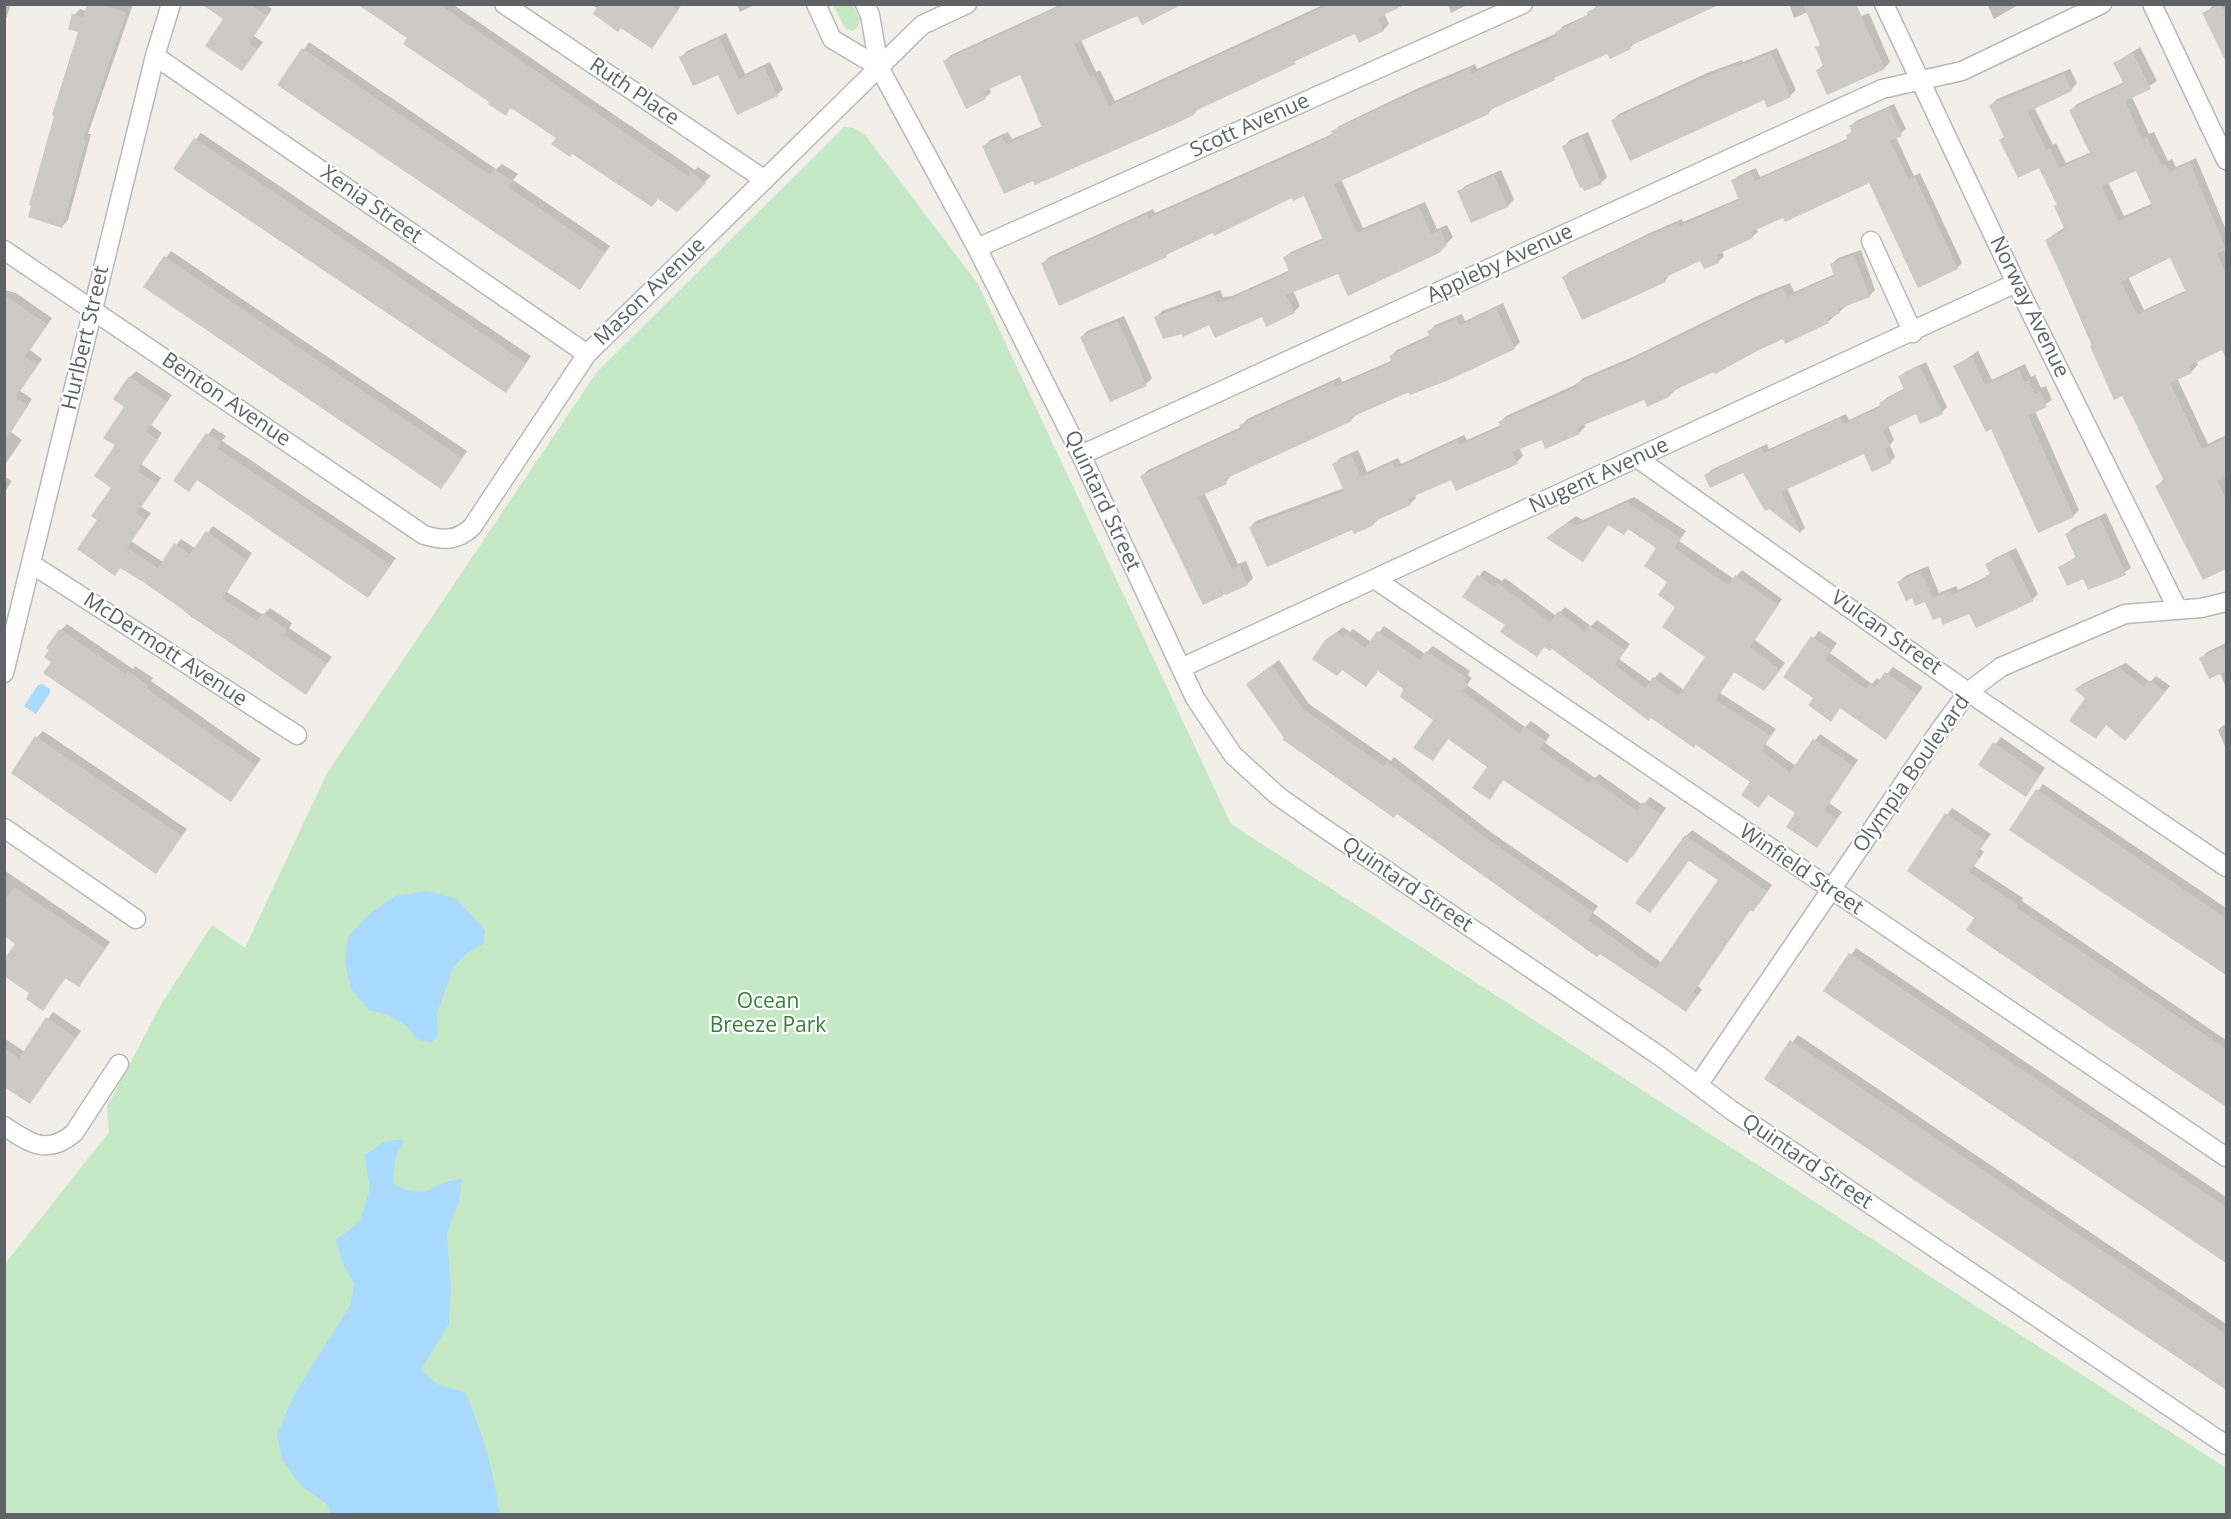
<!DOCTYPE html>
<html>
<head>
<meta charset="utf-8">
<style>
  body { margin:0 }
  #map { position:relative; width:2231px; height:1519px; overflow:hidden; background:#f1efe8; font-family:"Open Sans",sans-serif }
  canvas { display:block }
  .frame { position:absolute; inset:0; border:6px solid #5f6368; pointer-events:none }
</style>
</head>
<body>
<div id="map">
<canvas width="2231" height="1519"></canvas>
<div class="frame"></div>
</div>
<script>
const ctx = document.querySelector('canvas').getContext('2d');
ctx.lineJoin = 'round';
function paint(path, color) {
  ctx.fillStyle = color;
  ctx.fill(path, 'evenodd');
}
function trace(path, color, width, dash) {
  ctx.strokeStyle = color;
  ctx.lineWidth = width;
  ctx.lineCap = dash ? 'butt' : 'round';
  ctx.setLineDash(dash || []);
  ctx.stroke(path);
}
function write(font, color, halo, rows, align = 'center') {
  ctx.font = font + ' "Open Sans",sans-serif';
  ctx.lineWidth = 4.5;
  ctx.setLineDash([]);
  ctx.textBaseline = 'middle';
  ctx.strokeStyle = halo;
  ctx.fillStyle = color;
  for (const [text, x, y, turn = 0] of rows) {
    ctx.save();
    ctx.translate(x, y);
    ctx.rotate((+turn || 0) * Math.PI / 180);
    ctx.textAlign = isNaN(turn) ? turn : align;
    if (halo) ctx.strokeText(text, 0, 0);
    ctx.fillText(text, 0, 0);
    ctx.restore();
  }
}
const green = new Path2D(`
  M833 5H853L860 19 857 28 852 31 845 28Z
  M844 127 854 128 865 135 978 284 1231 824 2226 1468V1514H5L4 1265 109 1132 107 1107 162 1003 212 925 245 948 327 773 596 373Z`);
const water = new Path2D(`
  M42 684 50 689V693L36 714 24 706 38 685Z
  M427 891 457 899 485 930 483 944 467 953 453 968 437 1013 438 1036 431 1043 416 1039 407 1026 388 1015 369 1010 351 989 345 961 348 937 370 914 395 896Z
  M404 1139 395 1159 393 1184C434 1203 427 1181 462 1179L459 1201 447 1233 451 1291 449 1324 421 1370 437 1384 465 1392C483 1432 493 1471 500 1514H331L327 1504 302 1487 282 1460 277 1434 295 1393 351 1304 354 1283 341 1260 336 1240 359 1222 370 1190 365 1155 384 1142Z`);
const shadow = new Path2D(`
  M4 4H11L4 25Z
  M88 4H133L88 134H91L68 220 62 227 80 31 74 15 80 9 86 11Z
  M221 4H265L272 9 254 36 263 42 242 69Z
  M360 4H452L695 170 698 167 711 176 677 210 512 107 505 114 409 38Z
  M590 4H682L657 41Z
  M737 4H756L740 12Z
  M1062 4H1180L1138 14 1081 40 1096 72 1100 70 1115 101 1325 4H1403L1384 13 1389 24 1383 30 1355 32 1199 108 1194 114 1036 183 984 146 990 140 1008 132 1012 139 1043 126 1020 73 989 87 991 92 985 98 945 61 951 55Z
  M1448 4H1469L1451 13Z
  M1598 4H1712L1636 42 1630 48 1608 52 1558 74 1494 107 1488 113 1341 179 1363 228 1425 202 1437 229 1447 225 1453 237 1438 252 1339 272 1293 291 1300 306 1294 312 1210 324 1156 317 1162 311 1220 290 1223 297 1232 296 1290 270 1285 258 1291 252 1323 238 1305 194 1293 196 1214 231 1172 250 1166 256 1042 264 1049 257 1153 209 1155 213 1308 145 1334 133 1339 126 1414 90 1475 64 1477 69 1557 33 1563 26 1590 14Z
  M1789 4H1842L1849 21 1869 13 1890 62 1884 68 1817 71 1824 64 1817 48 1821 44 1808 12 1794 18Z
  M1987 4H2020L1994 19Z
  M2215 4H2226V58L2204 14Z
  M726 33 745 74 770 62 783 89 777 95 681 57 687 51Z
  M309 42 496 169 502 164 518 174 513 180 610 246 585 282 579 288 279 85Z
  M2140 47 2157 81 2132 97 2149 134 2154 132 2168 161 2172 159 2176 167 2196 158 2226 230V247L2224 249 2226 256V359L2222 349 2196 361 2198 365 2192 371 2177 378 2208 444 2226 435V567L2203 578 2157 486 2164 479 2123 394 2115 398 2046 240 2065 227 2058 204 2040 166 2005 136 1991 105 1997 99 2070 69 2077 83 2071 90 2034 107 2053 145 2056 143 2066 163 2091 152 2071 110 2077 104 2124 82 2115 63ZM2137 169 2153 203 2124 216 2108 182ZM2171 256 2187 290 2144 310 2128 277Z
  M1777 48 1796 90 1790 96 1764 99 1631 159 1613 120 1619 114 1707 73 1742 60 1743 62Z
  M1894 104 1906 129 1896 137 1914 176 1920 173 1962 263 1957 268 1870 181 1756 228 1758 232 1752 237 1722 251 1724 256 1719 261 1705 267 1701 259 1670 274 1665 281 1564 277 1569 272 1652 232 1682 219 1683 222 1740 198 1732 181 1738 176 1756 168 1760 177 1849 138 1848 135 1853 130 1851 126 1856 121Z
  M1588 132 1607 177 1601 183 1564 146 1570 140Z
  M201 133 531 356 511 385 505 391 175 169Z
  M1501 170 1514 199 1508 206 1472 221 1459 192 1465 186Z
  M1861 250 1875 290 1869 296 1846 306 1829 321 1784 337 1675 390 1669 396 1645 398 1584 424 1585 427 1579 433 1543 438 1519 447 1523 456 1517 462 1452 478 1415 494 1416 498 1410 504 1380 518 1373 524 1353 528 1250 527 1256 521 1344 488 1334 464 1340 458 1358 450 1367 472 1398 458 1401 464 1464 435 1467 440 1501 425 1500 422 1506 416 1577 384 1583 378 1635 356 1757 296 1790 283 1794 292 1835 274 1832 264 1838 258Z
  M171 251 467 451 447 481 441 487 145 286Z
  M4 290 16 293 52 318 30 350 42 359 20 391 32 399 11 432 22 440 4 466Z
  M1503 303 1520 342 1514 348 1357 414 1351 420 1232 474 1226 482 1204 492 1238 564 1246 561 1253 578 1247 584 1222 595 1142 476 1148 470 1241 427 1247 419 1340 377 1342 382 1393 360 1391 356 1397 350 1430 335 1429 332 1435 325 1462 314 1465 321Z
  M1124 316 1152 378 1146 384 1081 337 1087 331Z
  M1978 351 1992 380 2025 364 2031 377 2035 375 2041 388 2046 386 2052 400 2035 411 2079 510 2073 516 1992 427 1955 366Z
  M1926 362 1947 407 1942 412H1916L1888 426 1894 440 1890 445 1895 457 1890 462 1865 452 1787 488 1805 528 1800 532 1770 508 1744 471 1706 475 1711 470 1767 444 1769 449 1846 414 1849 420 1881 405 1886 398 1905 388 1900 377 1905 372Z
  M136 371 172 395 151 425 162 433 141 464 161 478 141 507 151 513 131 541 163 562 181 539 196 549 213 526 252 553 227 592 263 615 270 608 292 623 289 628 332 657 305 693 189 615 183 610 185 607 121 567 115 574 99 520 113 487 117 445 130 377Z
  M213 428 226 436 222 441 396 558 368 596 198 479 175 481Z
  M4 476 12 481 4 493Z
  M1634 497 1686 531 1679 541 1734 579 1742 570 1782 599 1755 640 1785 663 1769 684 1735 671 1720 693 1776 729 1765 744 1796 766 1820 734 1858 760 1829 803 1842 812 1817 846 1797 813 1769 794 1759 806 1752 782 1552 647 1545 646 1537 655 1507 624 1464 596 1484 570 1502 581 1505 578 1556 616 1565 607 1591 626 1597 620 1630 644 1619 659 1651 682 1660 672 1684 690 1707 657 1677 606 1658 547 1629 527 1609 524 1582 560 1554 532 1576 516 1583 520Z
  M2106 513 2131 568 2112 580 2060 567 2077 556 2067 534 2073 528Z
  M2016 548 2038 594 2032 600 1940 615 1926 600 1913 596 1899 582 1905 576 1928 566 1939 593 1956 586 1958 590 1986 577 1991 572 1987 565 1993 559Z
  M67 624 133 669 135 666 153 678 151 681 261 759 231 800 53 662 61 630Z
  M1384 626 1425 654 1433 646 1470 671 1468 675 1472 678 1467 685 1525 727 1531 721 1550 735 1545 743 1595 778 1599 774 1643 805 1650 797 1666 808 1633 856 1627 861 1504 779 1489 798V767L1449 738 1432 759 1435 720 1405 688 1379 670 1326 641 1343 627 1350 632 1353 629 1371 642Z
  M1819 631 1837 643 1830 653 1872 684 1877 678 1881 681 1893 667 1923 687 1886 738 1841 707 1830 720 1815 698 1785 677Z
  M2226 643V688L2220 673 2201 658 2207 652Z
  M1279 660 1309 704 1391 761 1394 757 1492 833 1598 906 1593 913 1662 963 1720 879 1689 859 1650 911 1686 836 1692 830 1772 885 1759 904 1751 909 1698 986 1702 990 1686 1010 1286 738 1247 684Z
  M2126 663 2150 682 2156 676 2170 686 2131 734 2107 724 2077 689 2082 684Z
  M2226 723V749L2218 730Z
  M43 731 187 829 156 872 37 737Z
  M2001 737 2045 768 2026 795 1980 765Z
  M2043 784 2226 908V974L2011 829Z
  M1952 808 1991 834 1980 849 1984 852 1974 866 2023 898 2022 901 2226 1040V1105L1968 930 1976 917 1909 870Z
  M4 870 110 942 84 979 79 985 66 977 43 1009 32 993 17 943 4 934Z
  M1856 948 2226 1197V1261L1826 991Z
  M53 1012 81 1031 30 1102 4 1085V1038L25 1052Z
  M1798 1035 2226 1324V1388L1766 1078Z`);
const building = new Path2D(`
  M87 4H100L126 13 83 140H86L62 228 28 217 31 206 29 205 54 116 52 115 78 32 68 29 72 14 83 17Z
  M201 4H250L267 16 249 43 258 49 242 71 205 46 223 19Z
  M357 4H439L688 176 691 172 706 183 677 212 658 199 652 207 572 154 570 157 551 144 556 138 514 110 510 108 506 116 488 104 489 102 403 44 407 38Z
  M599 4H669L678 10 652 49 621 28 618 32 593 14Z
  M1065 4H1183L1142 25 1137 16 1074 44 1090 77 1094 75 1109 106 1330 4H1406L1378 18 1384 31 1359 43 1355 34 1294 61 1296 64 1193 112 1194 115 1175 124 1035 185 1033 181 1004 194 982 146 1002 137 1006 144 1042 128 1020 75 983 92 986 99 966 109 943 61Z
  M1602 4H1721L1630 46 1631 49 1610 59 1607 54 1554 78 1555 80 1488 111 1489 114 1334 184 1357 233 1419 207 1431 234 1441 230 1447 245 1439 253 1348 296 1338 274 1286 295 1295 313 1266 327 1262 317 1215 338 1209 325 1183 337 1182 334 1163 339 1154 317 1214 295 1217 303 1225 301 1264 284 1289 272 1283 257 1323 240 1304 196 1293 201 1292 198 1214 236 1213 233 1166 255 1167 257 1059 306 1041 263 1147 214 1149 218 1300 151 1333 135 1331 131 1406 96 1469 69 1471 74 1557 36 1555 32 1582 19 1588 15 1587 12Z
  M1803 4H1856L1885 69 1827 95 1816 70 1824 67 1815 47 1820 45Z
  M2220 4 2226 14V62L2202 13Z
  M719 38 739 79 764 67 778 96 737 115 718 75 693 86 679 57Z
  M302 48 490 175 495 169 513 181 508 187 605 253 580 290 277 85Z
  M1771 53 1791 97 1767 108 1764 100 1630 161 1611 120 1700 79 1736 65 1737 67Z
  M2133 53 2151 89 2125 101 2142 139 2147 137 2162 166 2166 164 2169 172 2190 163 2226 249 2217 254 2226 273V348L2189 366 2192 373 2170 383 2202 449 2226 438V477L2218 481 2226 500V569L2203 580 2155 486 2164 481 2122 396 2114 400 2090 346 2093 344 2045 240 2065 230 2054 206 2057 205 2039 168 2018 178 1999 140 2004 137 1989 105 2064 74 2072 91 2028 112 2046 150 2050 148 2059 168 2090 154 2069 110 2124 84 2113 63ZM2136 171 2152 206 2118 221 2102 186ZM2170 258 2186 292 2137 315 2121 282Z
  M1889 108 1902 136 1890 141 1909 180 1915 177 1958 269 1918 288 1869 183 1785 222 1783 218 1751 232 1753 238 1716 255 1719 263 1704 269 1700 261 1664 278 1666 282 1582 320 1562 277 1645 237 1677 224 1678 227 1739 200 1731 180 1751 172 1755 181 1848 140 1846 135 1852 132 1849 126Z
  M1582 137 1602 184 1584 191 1582 187 1580 188 1562 146Z
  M194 138 526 363 506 393 173 169Z
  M1494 175 1508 207 1471 223 1457 191Z
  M1854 255 1870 297 1838 309 1840 313 1828 319 1829 323 1785 344 1783 339 1759 350 1715 374 1714 372 1668 393 1669 397 1647 407 1644 400 1577 428 1580 434 1545 449 1542 440 1512 452 1518 464 1456 491 1451 480 1408 499 1411 505 1373 522 1374 525 1354 534 1352 530 1267 567 1249 527 1344 491 1332 464 1351 455 1361 477 1392 463 1395 469 1458 440 1460 445 1501 427 1498 422 1577 387 1575 384 1627 362 1750 302 1783 288 1787 297 1834 276 1830 264Z
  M164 256 462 458 441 489 143 287Z
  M4 295 47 324 25 357 38 365 15 397 28 406 4 441Z
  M1496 308 1515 349 1449 380 1410 395 1408 392 1350 418 1352 421 1225 479 1227 484 1198 497 1232 569 1239 566 1248 585 1226 595 1218 589 1223 596 1203 605 1140 476 1241 429 1239 425 1316 390 1334 382 1336 387 1392 362 1389 356 1430 337 1427 331 1456 319 1459 326Z
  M1118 321 1147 386 1110 402 1080 337Z
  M1972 357 1985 385 2019 369 2025 382 2029 380 2035 394 2040 391 2047 407 2028 416 2074 517 2038 533 1991 429 1986 432 1953 366Z
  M1920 366 1943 414 1920 424 1916 414 1883 430 1890 446 1885 449 1891 463 1872 472 1864 454 1781 492 1801 534 1769 509 1765 511 1743 473 1710 488 1704 475 1747 454 1761 448 1764 453 1840 418 1843 424 1881 407 1879 403 1904 390 1898 376Z
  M129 376 167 402 146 432 158 440 137 471 157 484 136 513 146 520 127 548 158 568 174 543 190 554 206 531 247 560 222 598 257 621 263 613 287 630 284 635 327 663 306 695 143 582 120 568 115 576 77 549 97 520 91 516 111 488 94 476 115 445 103 438 124 407 113 399Z
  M206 433 221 443 217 448 391 565 368 598 197 480 189 492 173 481Z
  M1627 502 1681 538 1674 548 1728 585 1735 575 1778 605 1750 647 1780 670 1764 691 1734 672 1716 700 1771 736 1761 751 1790 772 1813 739 1854 766 1824 810 1837 819 1817 848 1786 827 1795 813 1768 795 1759 808 1741 795 1750 782 1696 745 1694 748 1651 718 1649 721 1552 649 1550 651 1544 647 1537 657 1500 632 1505 625 1462 597 1477 575 1495 587 1498 583 1550 622 1558 611 1585 632 1589 625 1625 650 1615 665 1645 688 1653 677 1678 696 1705 657 1662 627 1675 607 1658 595 1667 582 1644 566 1656 548 1628 529 1624 535 1608 525 1583 562 1546 538 1569 521 1576 526Z
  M2100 518 2126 575 2088 590 2083 579 2067 586 2058 567 2076 558 2065 534Z
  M2009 553 2033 601 1976 628 1969 614 1943 625 1940 617 1933 620 1925 602 1915 606 1912 598 1906 601 1897 582 1921 571 1933 598 1950 591 1952 595 1986 579 1985 576 1990 574 1985 564Z
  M59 629 126 674 128 671 148 685 146 688 256 766 231 802 43 673 51 662 44 657 49 650 46 648Z
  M1377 631 1420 660 1426 651 1466 677 1463 681 1468 684 1462 691 1519 733 1524 726 1546 741 1540 749 1589 783 1592 779 1637 811 1643 802 1661 814 1627 863 1503 780 1490 800 1472 788 1487 767 1448 739 1433 761 1413 748 1433 720 1400 697 1403 689 1378 671 1366 687 1342 670 1337 676 1312 659 1325 640 1336 632 1343 637 1346 634 1365 648Z
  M1811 636 1832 650 1825 660 1866 689 1870 684 1875 687 1885 672 1917 694 1886 740 1840 708 1831 722 1808 705 1813 698 1783 677Z
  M2222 647 2226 656V671L2209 679 2199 658Z
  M1272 665 1303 709 1384 766 1387 762 1486 838 1593 912 1588 920 1656 969 1718 880 1689 861 1650 913 1635 903 1685 835 1767 891 1753 912 1750 910 1693 993 1697 996 1686 1012 1600 954 1597 957 1397 814 1394 818 1283 740 1284 738 1246 684Z
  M2120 668 2144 687 2150 680 2165 692 2125 741 2106 725 2096 739 2069 721 2085 698 2074 689Z
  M35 736 182 836 156 874 11 773Z
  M1993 742 2040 775 2026 797 1978 765Z
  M2036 789 2226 918V975L2009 830Z
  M1945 813 1986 841 1975 855 1980 858 1969 872 2018 905 2017 908 2226 1049V1107L1966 930 1974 918 1907 871Z
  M14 887 105 948 79 987 65 978 43 1011 26 999 29 993 4 976V959L15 944 4 936V901Z
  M1849 953 2226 1207V1263L1823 991Z
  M46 1017 76 1038 30 1104 4 1087V1048L19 1058Z
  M1790 1040 2226 1334V1390L1764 1079Z`);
const minor = new Path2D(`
  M504 4 765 180
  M816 4 832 39 879 67
  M865 4 870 15 879 67 977 248 1081 455 1195 698 1233 755 1278 796 1315 822 1661 1057 1731 1110 2226 1445
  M1884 4 2016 283 2177 608
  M2152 4 2226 160
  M155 56 587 354
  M1871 241 1913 333
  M977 248 1523 4
  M4 250 424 535C444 541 457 541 472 527L587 354 922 25 967 4
  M1081 455 1882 89 1962 71 2102 4
  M1637 458 1968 692 2226 867
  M33 565 297 735
  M1376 580 2226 1157
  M1181 668 2016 283
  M4 673 155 56 171 4
  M4 828 136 919
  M1698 1085 1942 727 1968 692 2001 667 2125 614 2201 608 2226 602
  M4 1126C30 1143 47 1156 74 1133L119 1064`);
const streetNames = [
  ["Ruth Place",634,92,34],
  ["Scott Avenue",1250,126,-24],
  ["Xenia Street",371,205,35],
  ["Appleby Avenue",1500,264,-25],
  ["Mason Avenue",650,292,-44],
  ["Norway Avenue",2029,307,64],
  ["Hurlbert Street",86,338,-77],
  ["Benton Avenue",226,400,34],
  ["Nugent Avenue",1599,476,-25],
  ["Quintard Street",1102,501,65],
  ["Vulcan Street",1886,633,35],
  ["McDermott Avenue",165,650,33],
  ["Olympia Boulevard",1912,774,-55],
  ["Winfield Street",1801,870,34],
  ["Quintard Street",1407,885,34],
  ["Quintard Street",1807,1162,34]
];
const parkNames = [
  ["Ocean",768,1002],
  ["Breeze Park",768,1026]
];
paint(green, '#c5e8c5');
paint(water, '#aadaff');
paint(shadow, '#0003');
paint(building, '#cccac5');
trace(minor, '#b5b8bc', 21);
trace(minor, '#fff', 18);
write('21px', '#5f6368', '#fff', streetNames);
write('21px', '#348238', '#fff', parkNames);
</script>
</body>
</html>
